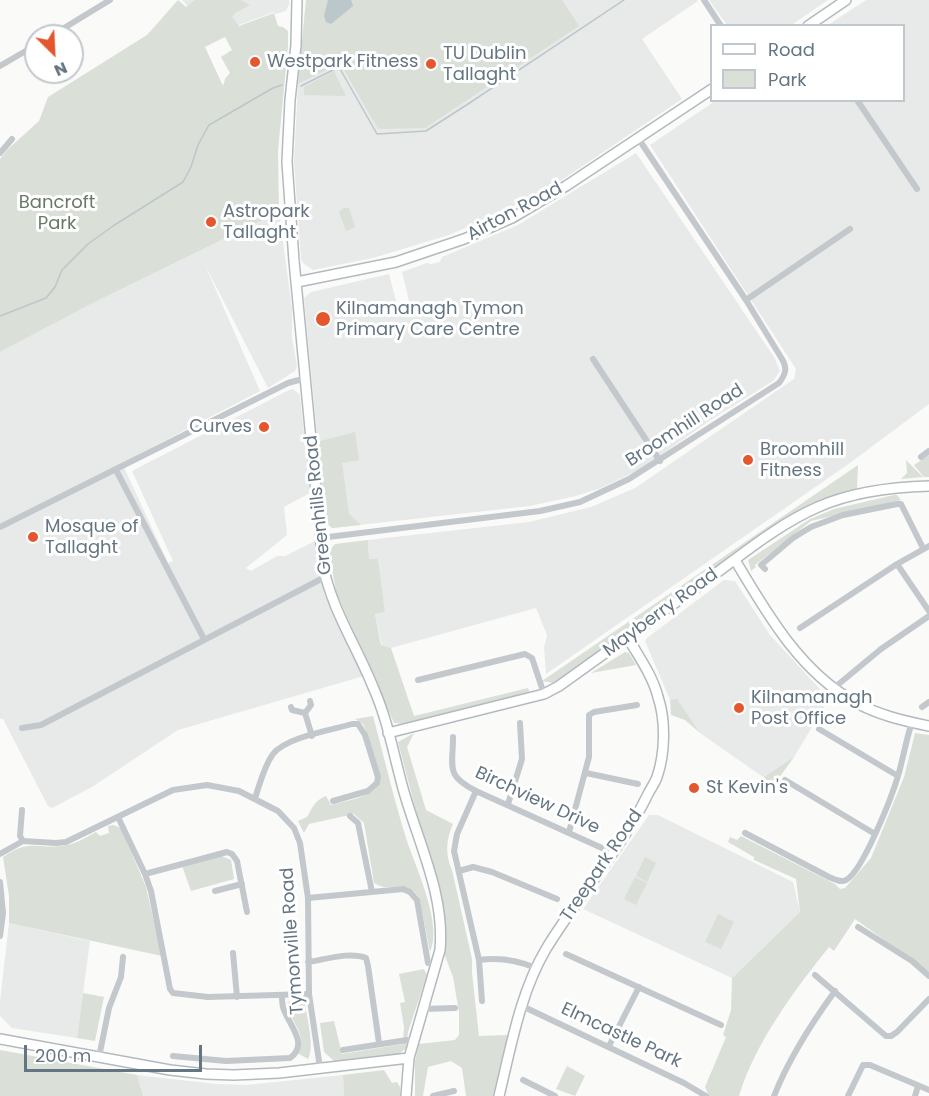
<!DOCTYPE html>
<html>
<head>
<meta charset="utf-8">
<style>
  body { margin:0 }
  #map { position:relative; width:929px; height:1096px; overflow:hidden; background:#fafaf8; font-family:Poppins,sans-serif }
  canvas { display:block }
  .legend { position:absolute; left:710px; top:24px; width:195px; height:78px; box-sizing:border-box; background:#fff; border:2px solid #c1c8cd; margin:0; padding:8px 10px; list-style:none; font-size:18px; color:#657683 }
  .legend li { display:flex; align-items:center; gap:12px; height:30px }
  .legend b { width:30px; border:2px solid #c1c8cd }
  .north { position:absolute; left:24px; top:24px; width:60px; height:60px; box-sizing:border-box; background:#fff; border:2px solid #c1c8cd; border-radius:50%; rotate:156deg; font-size:16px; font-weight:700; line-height:24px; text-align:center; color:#657683 }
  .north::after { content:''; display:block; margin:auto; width:21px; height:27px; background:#e4572e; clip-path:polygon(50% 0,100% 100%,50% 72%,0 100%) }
  .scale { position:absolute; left:24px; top:1045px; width:178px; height:27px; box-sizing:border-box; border:3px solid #657683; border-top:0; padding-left:8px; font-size:18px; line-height:21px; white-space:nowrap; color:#657683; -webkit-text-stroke:4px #fff; paint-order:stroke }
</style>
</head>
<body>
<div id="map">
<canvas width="929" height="1096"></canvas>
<ul class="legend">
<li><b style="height:8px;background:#fff"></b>Road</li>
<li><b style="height:16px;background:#dadfd7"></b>Park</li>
</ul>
<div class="north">N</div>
<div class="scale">200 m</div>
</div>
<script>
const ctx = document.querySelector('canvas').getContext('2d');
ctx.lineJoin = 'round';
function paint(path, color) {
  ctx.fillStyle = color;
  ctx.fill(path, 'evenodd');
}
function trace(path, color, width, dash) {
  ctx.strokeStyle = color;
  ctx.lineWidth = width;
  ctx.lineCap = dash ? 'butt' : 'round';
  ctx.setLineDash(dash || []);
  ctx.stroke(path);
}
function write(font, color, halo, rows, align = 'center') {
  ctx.font = font + ' Poppins,sans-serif';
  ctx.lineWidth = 6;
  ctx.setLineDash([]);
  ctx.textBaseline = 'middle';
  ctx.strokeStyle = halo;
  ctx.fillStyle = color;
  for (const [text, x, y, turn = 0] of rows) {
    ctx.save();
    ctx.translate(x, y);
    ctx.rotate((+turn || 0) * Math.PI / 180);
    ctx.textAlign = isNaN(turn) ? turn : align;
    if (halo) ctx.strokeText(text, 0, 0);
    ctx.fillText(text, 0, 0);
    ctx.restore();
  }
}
const built = new Path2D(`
  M182 0H289V5L286 11 275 14 274 12 239 25 216 38Z
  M306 0H697L698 1 642 39 682 99 553 186 493 216 449 235 373 258 313 270 304 264 301 259 294 161 298 84Z
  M709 0H828L790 26 727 25Z
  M866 0H929V404L850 463 546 674 544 647 547 635 536 608 391 648 382 645 375 614 385 612 378 558 369 559 368 540 529 522 591 507 635 488 794 379 796 369 650 145 715 101 904 100V26L828 25Z
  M636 153 774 357 780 371 773 381 709 421 641 469 601 488 576 496 530 506 332 528 325 521 304 298 311 292 389 274 400 316 412 313 402 272 427 263 431 264 440 262 442 257 518 225Z
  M279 212 292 309V338L297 366 295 371 268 388 205 265 260 391 122 463 168 563 173 561 132 471 289 390 293 389 300 395 310 493 284 507 287 535 246 568 251 571 277 556H285L315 541 319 572 325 596 364 676 178 730 92 787 52 808 48 806 3 719H0V352L93 303Z
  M724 580 735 581 770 635 829 699 794 757 763 777 700 733 677 700H670L645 641 647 638Z
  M649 815H658L793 882 800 912 732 978 583 909Z
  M9 923 90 941 77 1038 12 1028 0 1016V1001Z
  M137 1075 216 1084 246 1085 343 1075 344 1096H143Z`);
const green = new Path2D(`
  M178 0 186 7 195 0H240L250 5 235 13 232 17 239 26 274 13 278 26 283 27 288 31V46L278 151 279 212 93 303 0 352V159L7 150 39 121 48 97 147 35ZM225 37 232 50 221 57 230 73 225 79 223 86 205 47Z
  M306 0H562L579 26 425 128 378 129 340 63 298 84Z
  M334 71 346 96 304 95V87Z
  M343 208H349L355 227 346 231 339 212Z
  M355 432 359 460 342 463 349 514 361 525 332 528 325 521 317 442Z
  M929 455V477H924L914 465Z
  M906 460 923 477 901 479 907 473Z
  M858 465 857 490 805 507 553 683 542 681Z
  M894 495H897L901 500 811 521 755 565 756 567 751 571 748 560 810 519 834 509Z
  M368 540 369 559 378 558 385 612 375 614 381 645 391 648 414 716 528 688 530 694 406 724 394 723 336 592 330 557 329 551 335 544Z
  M625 652 629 653 636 665 591 673Z
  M677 699 700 733 685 720 671 715 670 700Z
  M373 716C384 757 394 800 407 841 416 868 443 925 430 952L419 897C404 877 390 894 374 883L364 823 354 814 309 824 304 833 298 821 307 817C312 808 315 800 326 796L331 805C347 800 376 798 381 779L366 731 363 724 355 719Z
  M414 733 407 747 426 810 453 824C446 839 445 855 452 870L472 959V973L479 1036 509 1035 493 1096H466L462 1068 451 1061 428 1067 423 1096H415V1061L419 1044 455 1040 459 1035V1012L453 977 445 956V923L398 742Z
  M915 733 929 735V972L855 919 834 951 829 947C794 991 756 1041 739 1096H709L705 1087 726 1037 723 1035 731 1010 732 978 800 912 796 879 754 860V857L728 842 730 837 737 840 741 836 835 884 840 889 845 888 871 858 904 777Z
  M794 757 774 785 762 778Z
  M113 825 121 828 146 887 162 956 9 923V896L3 857C30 839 34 849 61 846 74 845 85 838 96 832L100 836 109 833 108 826Z
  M222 856 231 860 234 879 191 891 182 866Z
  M645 857 656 863 647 882 636 876Z
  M635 877 647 883 636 905 624 899Z
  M718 914 734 922 721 949 705 942Z
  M424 969 427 975 408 1032 406 1048 399 1054 334 1061 324 1052 320 1023 334 1021 342 1054 403 1044 404 1027 400 1003 405 1002 399 974Z
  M83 993 104 997 95 1041 77 1038Z
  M294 1000H300L305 1004C307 1018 315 1048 308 1059L299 1054C306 1037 295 1023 286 1009L288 1002Z
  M0 1050 137 1075 143 1096H0Z
  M567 1066 585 1076 575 1096 556 1089Z
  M384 1070 392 1083 397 1082 400 1087V1096H344L343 1075Z`);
const water = new Path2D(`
  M328 0H351L353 6 331 24 326 22 324 16Z`);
const stream = new Path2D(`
  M301 86 339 67 377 134 426 131 468 104 624 0
  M0 316 46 298 55 287 62 270 88 244 113 226 183 182 191 167 198 145 209 125 273 88 282 85`);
const street = new Path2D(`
  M704 0 721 26
  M51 36 110 0
  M0 66 36 45
  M857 100 917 189
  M0 153 12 139
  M746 300 850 229
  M593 359 660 461
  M921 457 929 451
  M116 470 204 639
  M0 527 288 383 306 378
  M320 538 540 511 580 502 629 479 779 383C785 375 788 369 782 359L746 300 638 138
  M897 564 929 611
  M765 569 761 565 793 538 811 527 843 515 897 504H901L923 548
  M800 628 897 564 929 546
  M418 680 525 654 532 658 544 694
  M834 688 881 649 929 616
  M291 707 292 710 305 713 311 705 310 701
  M922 707 929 702
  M305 713 312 736
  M22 728 41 725 325 577
  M819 729 898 776
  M453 737C453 768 445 775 476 791L613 853
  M586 773 638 784
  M785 780 875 834
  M476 791 457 834 454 851 479 960C500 957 517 960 536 968
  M255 798C260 784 264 766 273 754 286 737 332 730 352 724H358L365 735 378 777 377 783 368 791 333 801
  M508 804 522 759 520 723
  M22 810 20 836 23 841
  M350 816 358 823 372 892
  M118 817 145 874 151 891 170 989 173 993 208 997 309 994
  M569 832 589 757V715L594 712 637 705
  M745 833 829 877C834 879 841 883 846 880 863 871 892 796 898 776 903 759 906 740 912 722
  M0 854 23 841 56 843 66 842 173 790 207 785 239 791 278 811 294 828 300 843 308 898 309 994 320 1068
  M459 871 473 867 492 872 557 899
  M145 874 227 852 232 854 237 861 247 912
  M0 882 3 913 0 936
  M215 891 242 884
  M308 898 403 889 410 892 417 900 428 963
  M858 927 912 961 929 976
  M233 953 237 997
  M566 954 721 1025
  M479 960 482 1001
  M308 962C324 960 350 951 366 958L368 966 379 1043
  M815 975 886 1036H891L897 1032 929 999
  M522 1006 684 1083 706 1096
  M423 1009 455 1008
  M609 1046 639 987
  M343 1050 407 1040
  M173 1056 226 1061 290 1058C309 1045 290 1026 284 1010 282 1006 282 1001 282 996
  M99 1057 109 1008 121 977 123 957
  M523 1080 555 1096
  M433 1096 454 1091
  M774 1096C789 1058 811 1024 835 991
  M848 1096 863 1065H870L929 1090
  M915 1096 918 1086`);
const secondary = new Path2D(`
  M297 0 296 45 290 100 287 162 294 261 323 565C331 608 357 647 373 687 388 720 394 757 404 792 419 844 445 896 440 950L409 1058 406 1096
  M808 26 846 0
  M297 282 396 262 464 239 512 218 566 186 712 89
  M735 560C766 612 800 672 855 702 878 715 904 721 929 726
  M388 733 544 694 559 686C610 649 661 613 711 577 745 552 779 524 818 507 852 492 892 487 929 486
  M0 1039 170 1070 206 1074 234 1075 279 1073 409 1058
  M499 1096C511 1047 520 993 546 949 578 896 621 850 648 794 651 788 655 783 657 777 665 754 666 721 658 697 652 674 638 656 627 636`);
const markers = [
  [255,62,6,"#e4572e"],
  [431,64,6,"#e4572e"],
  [211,222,6,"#e4572e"],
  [323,319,8,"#e4572e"],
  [264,427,6,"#e4572e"],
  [748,460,6,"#e4572e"],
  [33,537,6,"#e4572e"],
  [739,708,6,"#e4572e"],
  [694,788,6,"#e4572e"]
];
const poiNames = [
  ["TU Dublin",443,54],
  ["Tallaght",443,75],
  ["Westpark Fitness",267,62],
  ["Astropark",223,212],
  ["Tallaght",223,233],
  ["Kilnamanagh Tymon",336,309],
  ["Primary Care Centre",336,330],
  ["Curves",252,427,"right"],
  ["Broomhill",760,450],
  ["Fitness",760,471],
  ["Mosque of",45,527],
  ["Tallaght",45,548],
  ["Kilnamanagh",751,698],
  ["Post Office",751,719],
  ["St Kevin's",706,788]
];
const parkNames = [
  ["Bancroft",57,203],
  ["Park",57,224]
];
const streetNames = [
  ["Airton Road",515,212,-28],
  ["Broomhill Road",685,426,-33],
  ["Greenhills Road",319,505,-96],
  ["Mayberry Road",661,613,-36],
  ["Birchview Drive",537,801,25],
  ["Treepark Road",602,866,-56],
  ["Tymonville Road",293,941,-94],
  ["Elmcastle Park",621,1036,25]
];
paint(built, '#e8e9e9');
paint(green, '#dadfd7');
paint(water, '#bbc7cb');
trace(stream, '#bbc7cb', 1.5);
trace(secondary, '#b3babf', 12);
trace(street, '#c3c8cc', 6);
trace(secondary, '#fff', 9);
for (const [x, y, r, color] of markers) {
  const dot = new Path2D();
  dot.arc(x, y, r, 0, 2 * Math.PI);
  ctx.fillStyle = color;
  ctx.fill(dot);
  trace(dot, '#fff', 2);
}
write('18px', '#657683', '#fff', poiNames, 'left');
write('18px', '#687a64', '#fff', parkNames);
write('18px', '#657683', '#fff', streetNames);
</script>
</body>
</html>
